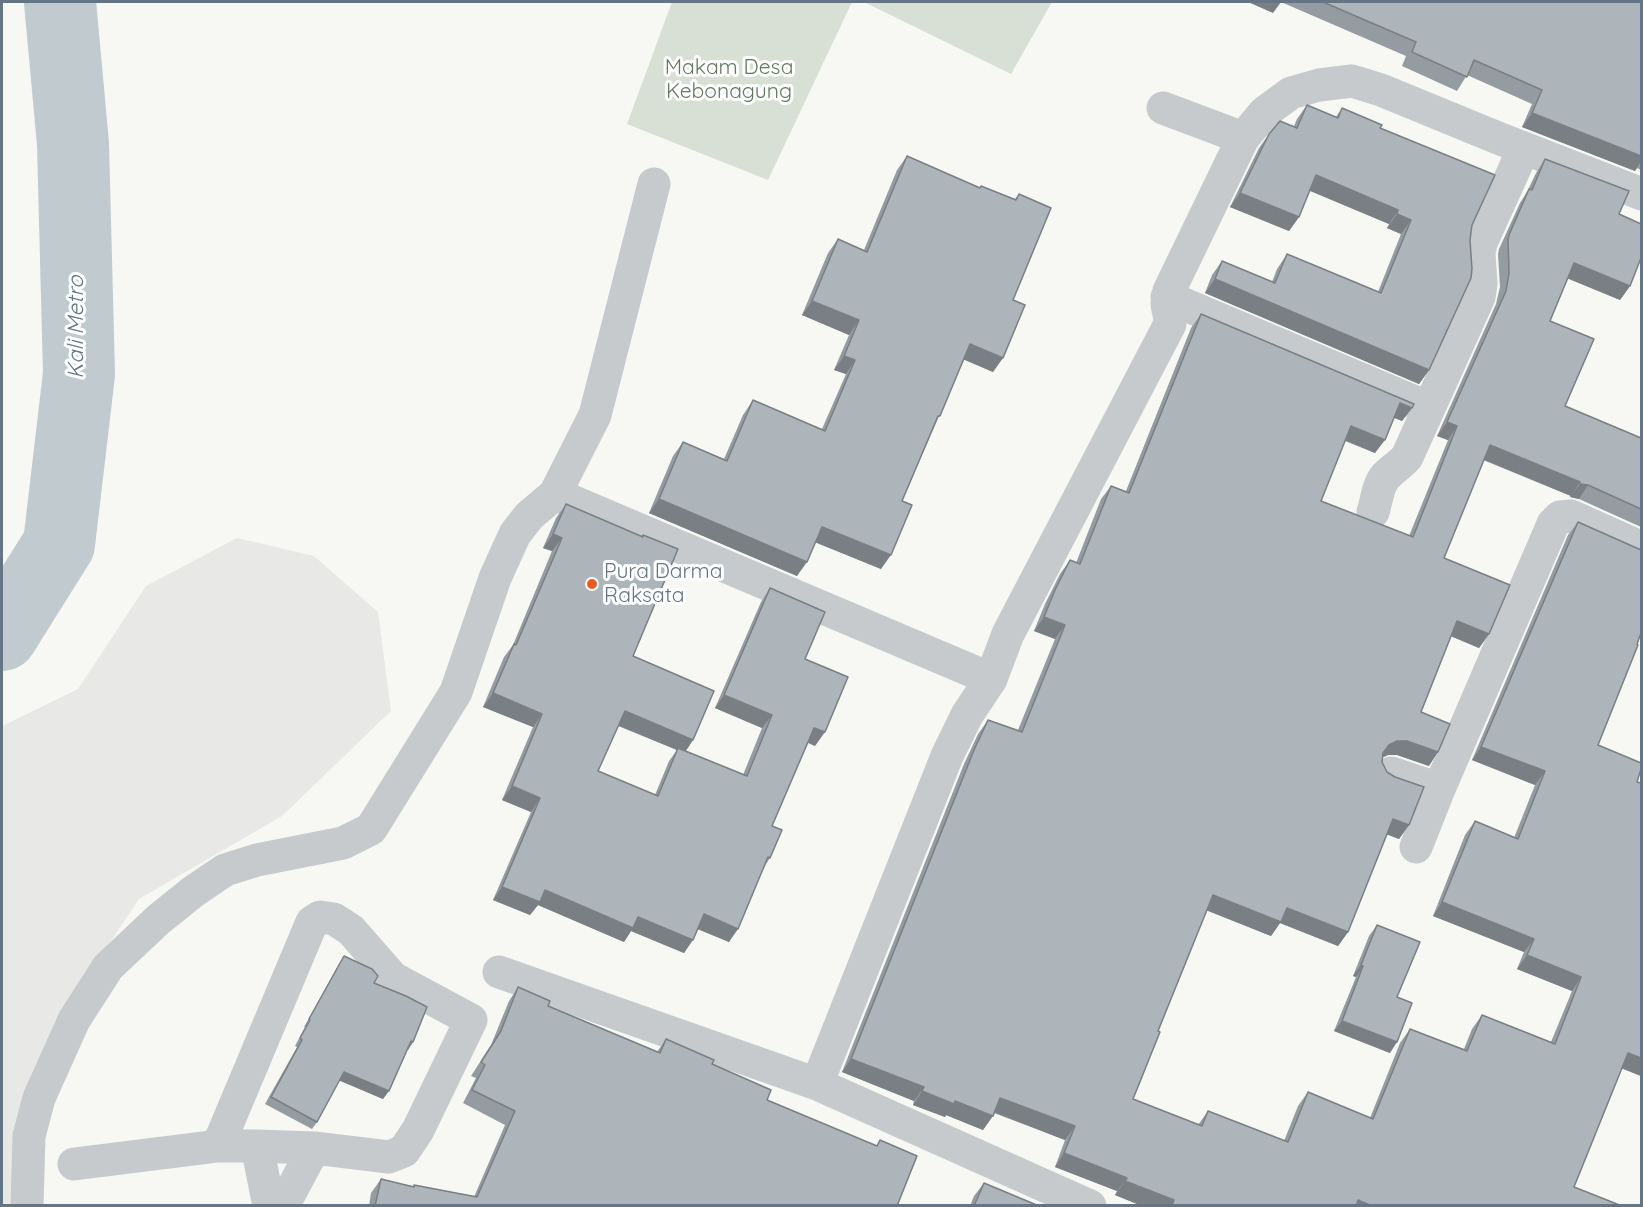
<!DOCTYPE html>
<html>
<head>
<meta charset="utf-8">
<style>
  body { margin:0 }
  #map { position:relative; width:1643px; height:1207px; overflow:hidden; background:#f7f7f3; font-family:Quicksand,sans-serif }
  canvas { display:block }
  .frame { position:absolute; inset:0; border:3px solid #647586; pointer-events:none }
</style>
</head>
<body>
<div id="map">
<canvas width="1643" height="1207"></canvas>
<div class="frame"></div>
</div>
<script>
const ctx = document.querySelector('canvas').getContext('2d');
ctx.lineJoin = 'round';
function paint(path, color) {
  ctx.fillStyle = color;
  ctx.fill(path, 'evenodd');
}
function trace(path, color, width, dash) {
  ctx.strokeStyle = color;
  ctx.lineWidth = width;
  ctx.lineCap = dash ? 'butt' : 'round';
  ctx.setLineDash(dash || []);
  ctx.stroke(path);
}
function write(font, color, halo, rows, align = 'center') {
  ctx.font = font + ' Quicksand,sans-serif';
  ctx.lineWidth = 6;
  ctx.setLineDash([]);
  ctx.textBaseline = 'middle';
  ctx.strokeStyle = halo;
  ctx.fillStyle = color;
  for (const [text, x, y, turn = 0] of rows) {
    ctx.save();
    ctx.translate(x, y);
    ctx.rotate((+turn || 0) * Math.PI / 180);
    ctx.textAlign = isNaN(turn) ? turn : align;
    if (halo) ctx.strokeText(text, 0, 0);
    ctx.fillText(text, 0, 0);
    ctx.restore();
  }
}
const built = new Path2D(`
  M237 538 314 556 378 612 391 711 282 816 139 899 105 950 57 1032 13 1130 15 1205 2 1206V726L78 689 146 586Z`);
const green = new Path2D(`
  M672 2H852L768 180 627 124Z
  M864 2H1052L1011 74Z`);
const river = new Path2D(`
  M2 635 59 544 79 374 73 144 60 2`);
const street = new Path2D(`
  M1163 108 1243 138
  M1167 297 1429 408
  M555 494 595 415 654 184
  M1373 512C1377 500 1378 482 1388 474 1394 468 1401 464 1407 457L1479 297 1481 284 1479 253 1481 243 1524 148
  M1391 773 1439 789 1553 524 1560 517 1571 516 1642 548
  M1416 847 1439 789
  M499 972 817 1084 1090 1206
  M817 1084 947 756 967 715 991 679 1008 634 1170 324C1170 309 1164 308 1169 291L1243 138 1265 112 1291 93 1319 85 1352 81 1381 90 1498 138 1642 194
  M257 1146 269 1206
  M74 1164 218 1146 312 922 320 917 334 919 351 930 393 978 471 1020 418 1130 404 1151 389 1157 314 1148 257 1146H218
  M27 1206 29 1136 39 1098 74 1020 108 967 159 919 194 891 225 870 257 860 343 843 371 829 456 692 495 578 515 534 529 516 555 494 991 679
  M283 1206 314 1148`);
const wall = new Path2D(`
  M1281 2H1641V170L1637 168 1635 171 1522 127 1532 104 1467 75 1457 91 1402 66 1406 56Z
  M1307 105 1336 117 1342 108 1380 128 1472 225 1429 370 1419 384 1205 293 1212 275 1222 261 1272 282 1277 269 1287 254 1378 292 1401 234 1387 228 1389 224 1310 191 1299 217 1289 231 1230 207 1259 148 1269 134 1294 126 1297 119Z
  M907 156 980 188 1015 199 1019 194 1013 300 993 372 964 359 902 501 881 569 815 542 797 576 649 513 673 456 683 442 724 459 743 415 753 400 822 429 846 374 834 370 849 335 802 315 828 253 838 239 864 250 897 170Z
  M1545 159 1619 214 1630 286 1620 300 1568 278 1550 321 1565 406 1641 438V437V527L1579 499 1570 497 1571 496 1483 460 1444 558 1489 634 1479 648 1451 636 1421 712 1429 766 1397 755H1388L1383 757 1382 762 1409 825 1399 839 1387 834 1348 932 1338 946 1280 923 1271 936 1207 910 1158 1031 1133 1099 1198 1125 1208 1111 1284 1141 1298 1106 1308 1092 1370 1118 1400 1043 1410 1029 1464 1049 1472 1029 1482 1015 1551 1042 1572 991 1517 969 1524 952 1433 916 1465 835 1475 821 1514 838 1535 785 1472 760 1568 535 1578 522 1598 745 1637 782 1641 783V1076L1622 1068 1574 1187 1622 1206H1142L1115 1195 1117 1191 1055 1167 1065 1140 994 1113 983 1130 946 1115 945 1117 913 1105 914 1101 842 1072 964 764 978 734 988 720 1018 730 1055 639 1034 631 1045 604 1060 574 1070 560 1076 563 1101 499 1111 486 1126 491 1191 328 1201 314 1412 408 1402 421 1394 418 1375 453 1345 441 1321 501 1409 536 1448 440 1437 436 1496 304 1500 287 1498 254 1499 249 1520 203 1527 192 1536 173Z
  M566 504 633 656 693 740 686 751 743 775 762 728 715 708 761 602 770 588 805 659 815 746 807 742 772 826 770 858 764 867 729 942 698 929 684 953 631 931 624 942 538 905 530 915 493 900 531 812 502 800 533 727 483 707 504 657 513 645 552 551 543 548 556 518ZM618 726 677 750 669 761 655 795 598 771Z
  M1377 925 1397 997 1390 1053 1334 1031 1356 977 1353 976 1369 936Z
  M344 956 374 983 408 1050H407L383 1099 339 1080 317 1122 312 1129 265 1104 297 1047 295 1046 305 1027H304L339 964Z
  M518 987 548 1006 657 1052 666 1039 712 1064 767 1100 876 1146 880 1140 897 1206H369L371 1193 381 1179 413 1187 414 1185 474 1197 505 1125 463 1103 476 1078 471 1076 491 1045 509 1001Z
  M984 1183 1039 1206H970L974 1196Z`);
const shadedWall = new Path2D(`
  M1248 2H1281L1273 13Z
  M1532 113 1641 156V161L1635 171 1522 127Z
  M1316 175 1398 210 1389 224 1306 189Z
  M1240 193 1299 217 1289 231 1230 207Z
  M1397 214 1411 220 1401 234 1387 228Z
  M1574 263 1630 286 1620 300 1564 277Z
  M1215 279 1429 370 1419 384 1205 293Z
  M812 301 859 320 849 335 802 315Z
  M970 344 1003 358 993 372 960 358Z
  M844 356 855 360 846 374 834 370Z
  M1400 403 1412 408 1402 421 1391 416Z
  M1447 422 1457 426 1448 440 1437 436Z
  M1351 426 1385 440 1375 453 1342 439Z
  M1490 445 1580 482 1571 496 1480 458Z
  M1580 484 1588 485 1579 499 1570 497Z
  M659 499 807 562 797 576 649 513Z
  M822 527 891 555 881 569 812 541Z
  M553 534 562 538 552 551 543 548Z
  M1044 617 1065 625 1055 639 1034 631Z
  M1457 621 1489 634 1479 648 1448 635Z
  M493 693 542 714 533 727 483 707Z
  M724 695 772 715 762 728 715 708Z
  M625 711 693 740 684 753 678 748 677 750 615 724Z
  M814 728 825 732 815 746 804 741Z
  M1397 741H1407L1438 752 1429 766 1397 755H1388L1379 759 1389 745Z
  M1481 747 1545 771 1535 785 1472 760Z
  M512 786 540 798 531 812 502 800Z
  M1393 819 1409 825 1399 839 1383 833Z
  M502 887 545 890 638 917 693 940 684 953 631 931 624 942 538 905 530 915 493 900Z
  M1213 895 1287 908 1348 932 1338 946 1280 923 1271 936 1203 909Z
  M1442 902 1534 939 1524 952 1433 916Z
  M704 914 738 929 729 942 695 928Z
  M1527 955 1581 977 1572 991 1517 969Z
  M1361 965 1363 966 1356 977 1353 976Z
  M1342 1021 1397 1042 1390 1053 1334 1031Z
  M411 1041 413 1042 408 1050 405 1049Z
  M1628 1053 1641 1058V1076L1618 1067Z
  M851 1059 924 1087 914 1101 842 1072Z
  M344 1072 389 1091 383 1099 338 1080Z
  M922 1091 955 1101 993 1116 983 1130 946 1115 945 1117 913 1105Z
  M1000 1098 1075 1126 1065 1140 991 1111Z
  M1064 1153 1127 1178 1117 1191 1055 1167Z
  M1125 1181 1174 1200 1171 1206H1142L1115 1195Z
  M1358 1200 1372 1206H1354Z`);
const building = new Path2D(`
  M1323 2H1641V156L1532 113 1542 90 1474 60 1467 77 1412 52 1416 42Z
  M1307 105 1338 118 1342 108 1382 125 1380 128 1495 175 1472 225 1470 240 1472 269 1471 278 1429 370 1215 279 1222 261 1275 283 1287 254 1381 293 1411 220 1397 214 1398 210 1316 175 1299 217 1240 193 1269 134 1280 121 1297 128Z
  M907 156 980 188 981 186 1016 200 1019 194 1051 208 1013 300 1025 305 1003 358 970 344 940 416H938L902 501 912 505 891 555 822 527 807 562 659 499 683 442 727 461 753 400 825 431 855 360 844 356 859 320 812 301 838 239 867 252Z
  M1545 159 1629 191 1619 214 1641 224V258L1630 286 1574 263 1550 321 1594 339 1565 406 1641 438V509L1588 485 1580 484V482L1490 445 1444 558 1510 585 1489 634 1457 621 1421 712 1450 724 1438 752 1407 741H1397L1389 745 1383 753 1382 762 1387 772 1395 777 1424 787 1409 825 1393 819 1348 932 1287 908 1281 922 1213 895 1158 1031 1160 1032 1133 1099 1202 1126 1208 1111 1288 1142 1308 1092 1373 1119 1410 1029 1467 1051 1482 1015 1555 1044 1581 977 1527 955 1534 939 1442 902 1475 821 1518 839 1545 771 1481 747 1578 522 1641 550V633L1637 644 1638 645 1598 745 1641 763V769L1637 782 1641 783V1058L1628 1053 1574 1187 1622 1206H1372L1358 1200 1356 1206H1172L1174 1200 1125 1181 1127 1178 1064 1153 1075 1126 1000 1098 993 1116 955 1101 954 1104 922 1091 924 1087 851 1059 974 750 988 720 1022 732 1065 625 1044 617 1055 590 1070 560 1080 564 1111 486 1129 493 1201 314 1414 404 1412 408 1400 403 1385 440 1351 426 1321 501 1413 537 1457 426 1447 422 1506 291 1509 273 1508 240 1509 235 1529 189 1532 190Z
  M566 504 643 537V535L678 549 633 656 714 691 693 740 625 711 598 771 658 796 678 748 747 776 772 715 724 695 770 588 825 612 805 659 848 677 825 732 814 728 772 826 782 830 770 858 768 857 738 929 704 914 693 940 638 917 633 928 545 890 540 902 502 887 540 798 512 786 542 714 493 693 514 644 516 645 562 538 553 534Z
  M1377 925 1420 942 1397 997 1412 1003 1397 1042 1342 1021 1363 966 1361 965Z
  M344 956 372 969 378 976 374 983 406 996 427 1007 413 1042 411 1041 389 1091 344 1072 317 1122 271 1097 302 1040 300 1038 310 1020 309 1019Z
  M518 987 550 1001 548 1006 660 1053 666 1039 714 1060 712 1064 771 1090 767 1100 877 1146 880 1140 917 1156 897 1206H375L381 1179 414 1187V1185L477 1197 515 1111 472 1090 485 1065 481 1062 501 1031Z
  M984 1183 1039 1206H974Z`);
const markers = [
  [592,584,6,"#ec591e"]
];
const parkNames = [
  ["Makam Desa",729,68],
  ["Kebonagung",729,92]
];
const poiNames = [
  ["Pura Darma",604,572],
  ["Raksata",604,596]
];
const waterNames = [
  ["Kali Metro",76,327,-90]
];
paint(built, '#e8e9e7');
paint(green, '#d8dfd4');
trace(river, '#c0cacf', 72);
trace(street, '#c6cacd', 33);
paint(wall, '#959ca1');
paint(shadedWall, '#797f83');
paint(building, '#adb5bb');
trace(building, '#797f83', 1.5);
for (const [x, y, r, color] of markers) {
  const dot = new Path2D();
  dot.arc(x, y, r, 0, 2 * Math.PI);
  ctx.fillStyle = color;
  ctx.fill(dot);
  trace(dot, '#fff', 2);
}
write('21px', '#63785f', '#fff', parkNames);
write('21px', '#647586', '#fff', poiNames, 'left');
write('italic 22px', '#607783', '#fff', waterNames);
</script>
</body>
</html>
